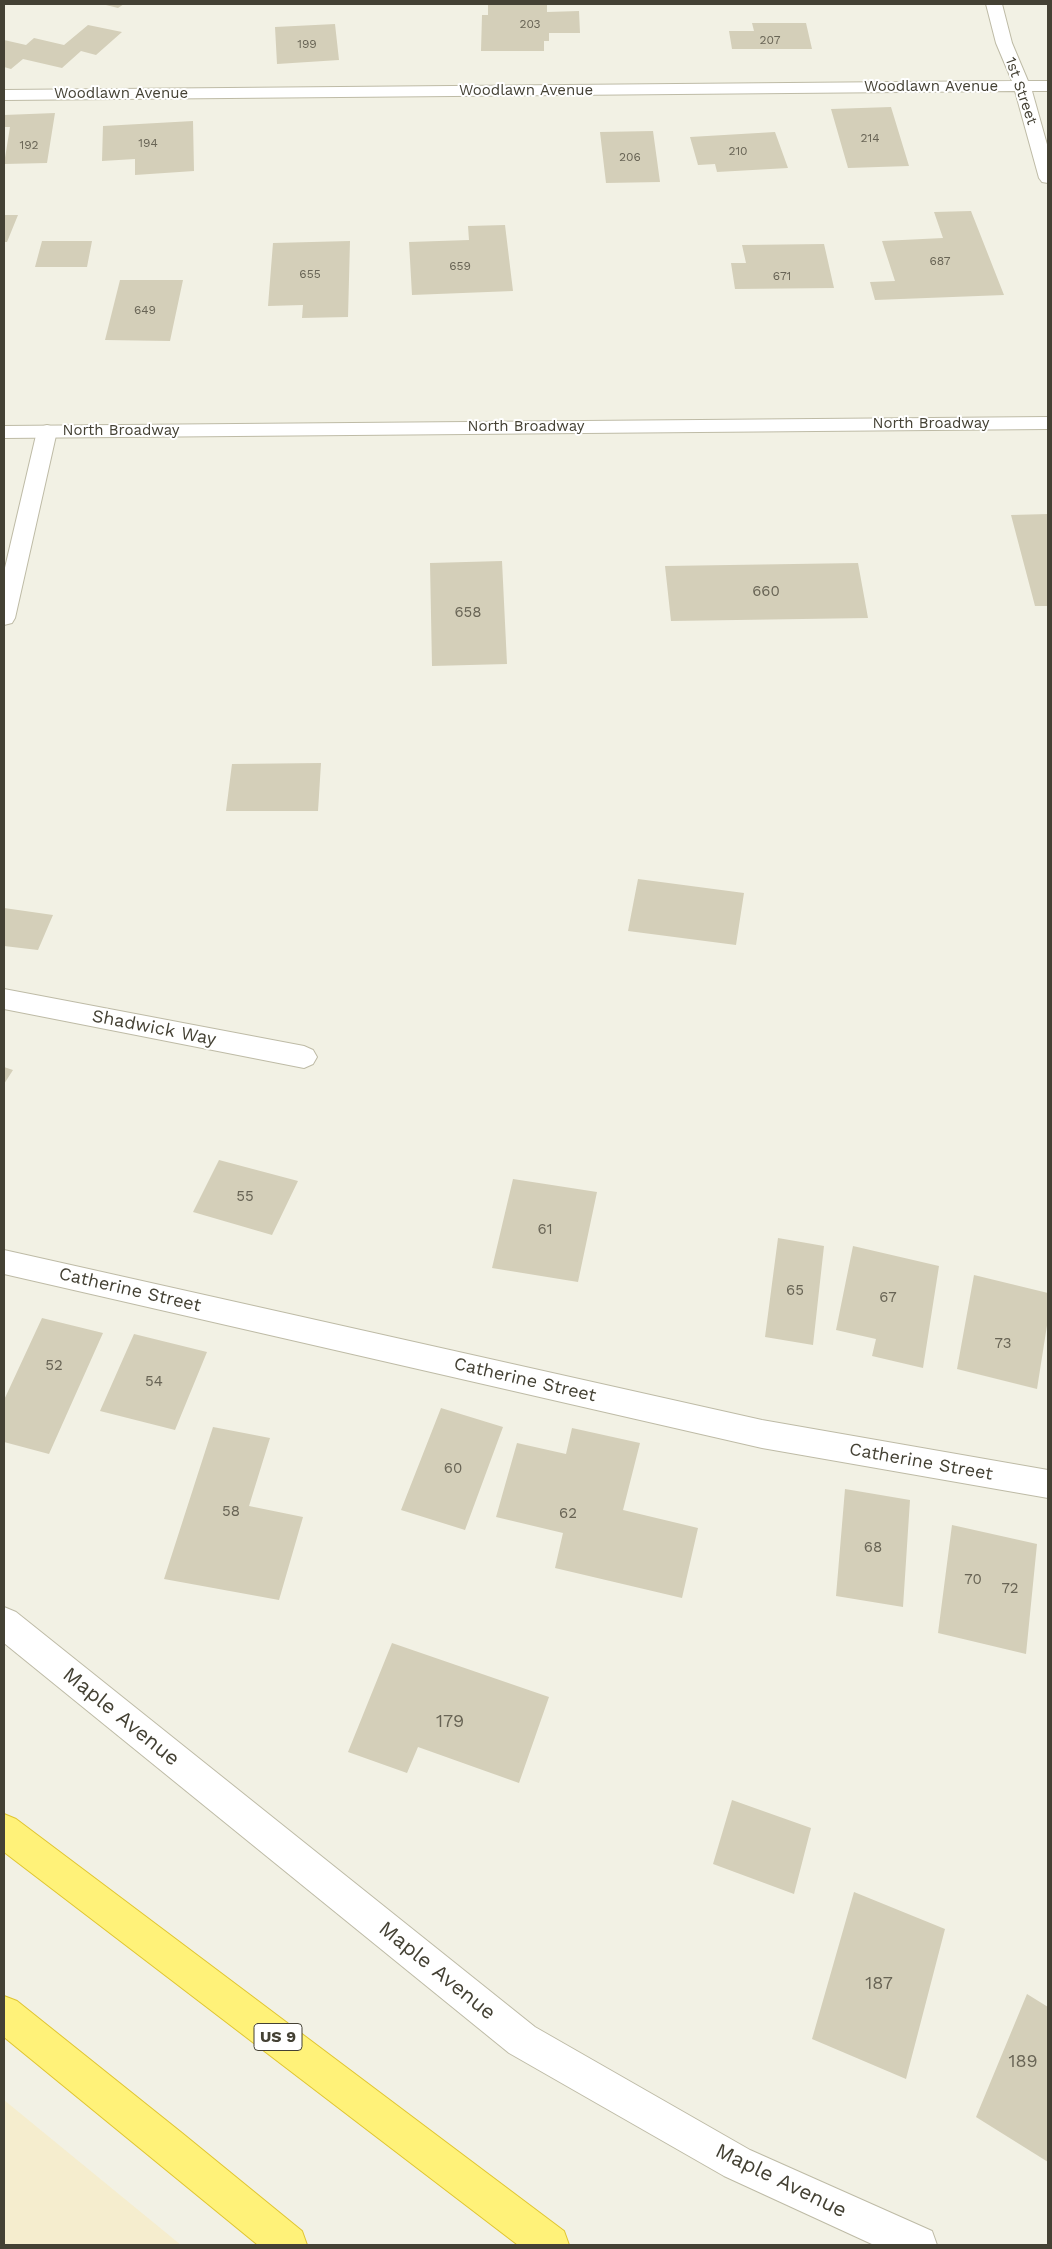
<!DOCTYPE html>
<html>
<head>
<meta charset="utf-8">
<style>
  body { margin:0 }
  #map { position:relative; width:1052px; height:2249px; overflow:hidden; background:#f2f1e4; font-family:"Work Sans",sans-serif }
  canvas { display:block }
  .frame { position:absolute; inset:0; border:5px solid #444134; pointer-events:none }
</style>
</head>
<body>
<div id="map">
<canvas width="1052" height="2249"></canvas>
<div class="frame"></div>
</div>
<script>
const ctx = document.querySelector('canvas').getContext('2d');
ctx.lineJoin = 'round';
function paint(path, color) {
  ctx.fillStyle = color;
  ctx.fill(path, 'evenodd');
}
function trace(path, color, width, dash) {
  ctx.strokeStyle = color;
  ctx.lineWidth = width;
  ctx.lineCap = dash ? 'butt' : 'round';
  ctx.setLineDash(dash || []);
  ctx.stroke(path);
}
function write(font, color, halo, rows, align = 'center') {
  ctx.font = font + ' "Work Sans",sans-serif';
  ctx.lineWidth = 4;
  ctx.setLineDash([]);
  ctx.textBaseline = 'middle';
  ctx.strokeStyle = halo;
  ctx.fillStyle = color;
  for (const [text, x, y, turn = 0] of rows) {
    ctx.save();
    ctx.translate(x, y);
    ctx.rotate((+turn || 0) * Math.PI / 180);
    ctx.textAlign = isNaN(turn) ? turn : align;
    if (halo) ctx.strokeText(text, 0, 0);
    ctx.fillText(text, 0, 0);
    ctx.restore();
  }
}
const commercial = new Path2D(`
  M4 2100 181 2245H4Z`);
const building = new Path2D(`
  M102 4H124L118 8Z
  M488 4H547V12L579 11 580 33H549V41H544V51H481L482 15H488Z
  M752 23H806L812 49H732L729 31H754Z
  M335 24 339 60 277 64 275 27Z
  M88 25 122 32 96 55 81 51 62 68 23 59 11 69 4 67V40L26 45 34 38 64 45Z
  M891 107 909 166 848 168 831 109Z
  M55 113 47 163 4 164 10 127H4V115Z
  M193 121 194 171 135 175V159L102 161 103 126Z
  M653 131 660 182 606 183 600 132Z
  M775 132 788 168 717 172 715 164 698 165 690 137Z
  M971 211 1004 295 875 300 870 282 895 281 882 241 943 238 934 212Z
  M4 215H18L7 242H4Z
  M505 225 513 291 412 295 409 242 469 240 468 226Z
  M42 241H92L87 267H35Z
  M350 241 348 317 302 318 303 305 268 306 273 243Z
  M824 244 834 288 735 289 731 263H746L742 245Z
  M120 280H183L170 341 105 340Z
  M1048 514V606H1035L1011 515Z
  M502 561 507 664 432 666 430 563Z
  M858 563 868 618 671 621 665 566Z
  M321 763 318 811H226L232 764Z
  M638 879 744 893 736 945 628 931Z
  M4 908 53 915 38 950 4 946Z
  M4 1067 13 1070 4 1084Z
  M219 1160 298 1181 272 1235 193 1212Z
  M513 1179 597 1192 578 1282 492 1268Z
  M778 1238 824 1246 813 1345 765 1337Z
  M853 1246 939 1266 923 1368 872 1356 876 1339 836 1330Z
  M974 1275 1048 1293V1319L1037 1389 957 1369Z
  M42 1318 103 1333 49 1454 4 1442V1400Z
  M134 1334 207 1352 175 1430 100 1411Z
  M441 1408 503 1427 465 1530 401 1510Z
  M213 1427 270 1438 249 1506 303 1517 279 1600 164 1579Z
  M572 1428 640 1443 623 1510 698 1528 682 1598 555 1568 563 1533 496 1517 517 1443 566 1454Z
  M845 1489 910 1500 903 1607 836 1596Z
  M952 1525 1037 1544 1026 1654 938 1633Z
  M392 1643 549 1697 519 1783 418 1747 407 1773 348 1752Z
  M732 1800 811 1828 794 1894 713 1864Z
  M854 1892 945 1929 906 2079 812 2039Z
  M1027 1994 1048 2007V2162L976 2117Z`);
const minor = new Path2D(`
  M986 4H1002L1012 43 1028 81H1048V91H1032L1048 148V183L1042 182 1039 178 1015 91 4 100V90L1012 81 996 43Z
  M47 425 54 427 57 431 15 618 12 623 4 625V572L37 431 40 427Z
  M4 989 304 1046 313 1050 317 1057 313 1064 304 1068 4 1009Z
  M4 1250 762 1420 1048 1470V1498L762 1448 4 1274Z
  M4 1607 16 1612 535 2027 750 2150 932 2231 937 2245H874L724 2176 509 2053 4 1643Z`);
const tertiary = new Path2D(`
  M1048 417V429L4 438V426Z`);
const trunk = new Path2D(`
  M4 1814 16 1819 564 2231 569 2245H518L4 1852Z
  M4 1996 17 2001 182 2133 302 2231 307 2245H258L4 2037Z`);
const farNumbernames = [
  ["203",530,24],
  ["207",770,40],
  ["199",307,44],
  ["214",870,138],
  ["194",148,143],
  ["192",29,145],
  ["210",738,151],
  ["206",630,157],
  ["687",940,261],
  ["659",460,266],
  ["655",310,274],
  ["671",782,276],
  ["649",145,310]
];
const farStreetnames = [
  ["Woodlawn Avenue",931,87],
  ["Woodlawn Avenue",526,91],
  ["1st Street",1021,91,71],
  ["Woodlawn Avenue",121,94],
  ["North Broadway",931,424],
  ["North Broadway",526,427],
  ["North Broadway",121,431]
];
const numberNames = [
  ["660",766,592],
  ["658",468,613],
  ["55",245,1197],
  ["61",545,1230],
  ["65",795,1291],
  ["67",888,1298],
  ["73",1003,1344],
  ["52",54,1366],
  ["54",154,1382],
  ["60",453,1469],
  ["58",231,1512],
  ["62",568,1514],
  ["68",873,1548],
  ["70",973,1580],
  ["72",1010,1589]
];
const shields = [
  [278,2037,48]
];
const shieldNames = [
  ["US 9",278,2037]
];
const streetNames = [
  ["Shadwick Way",154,1028,11],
  ["Catherine Street",130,1290,13],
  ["Catherine Street",525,1380,13],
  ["Catherine Street",921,1462,10]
];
const nearNumbernames = [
  ["179",450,1722],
  ["187",879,1984],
  ["189",1023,2062]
];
const nearStreetnames = [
  ["Maple Avenue",121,1717,39],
  ["Maple Avenue",437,1971,39],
  ["Maple Avenue",781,2181,26]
];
paint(commercial, '#f5edce');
paint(building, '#d4cfb9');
trace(minor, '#bebba6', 2);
trace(tertiary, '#bebba6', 2);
trace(trunk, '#e0c530', 2);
paint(minor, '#fff');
paint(tertiary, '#fff');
paint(trunk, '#fff279');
write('12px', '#686455', null, farNumbernames);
write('15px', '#444134', '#fff', farStreetnames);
write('15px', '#686455', null, numberNames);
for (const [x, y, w] of shields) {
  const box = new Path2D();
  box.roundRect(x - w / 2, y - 13.5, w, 27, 4);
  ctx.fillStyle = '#fff';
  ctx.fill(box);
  trace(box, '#444134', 1);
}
write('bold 16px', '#444134', null, shieldNames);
write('18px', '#444134', '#fff', streetNames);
write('18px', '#686455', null, nearNumbernames);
write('21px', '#444134', '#fff', nearStreetnames);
</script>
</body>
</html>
